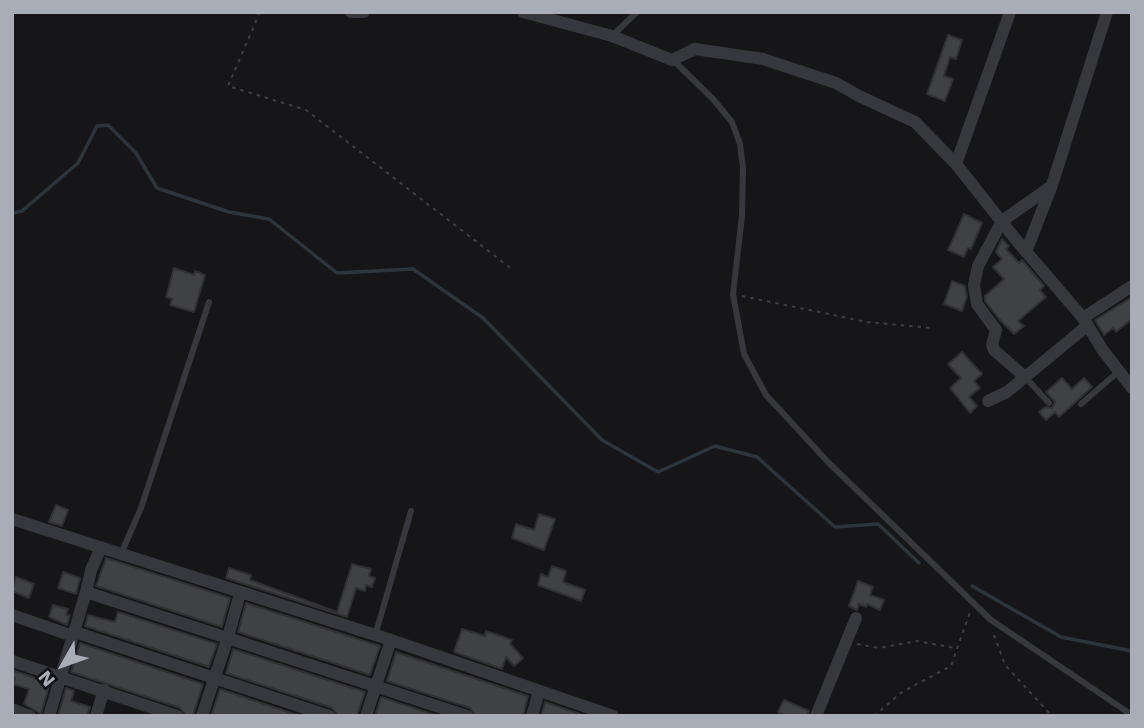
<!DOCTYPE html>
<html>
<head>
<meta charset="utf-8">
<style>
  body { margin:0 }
  #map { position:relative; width:1144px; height:728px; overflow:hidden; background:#161618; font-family:"Work Sans",sans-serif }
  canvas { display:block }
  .frame { position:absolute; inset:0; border:14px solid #a8adb8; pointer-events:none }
  .north { position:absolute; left:28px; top:630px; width:70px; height:70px; -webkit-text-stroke:5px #111113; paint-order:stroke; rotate:230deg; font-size:19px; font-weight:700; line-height:28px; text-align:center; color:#a8adb8 }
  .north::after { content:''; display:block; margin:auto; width:24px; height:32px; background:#a8adb8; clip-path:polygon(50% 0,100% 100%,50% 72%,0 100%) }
</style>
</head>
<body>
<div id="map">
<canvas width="1144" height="728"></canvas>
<div class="frame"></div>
<div class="north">N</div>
</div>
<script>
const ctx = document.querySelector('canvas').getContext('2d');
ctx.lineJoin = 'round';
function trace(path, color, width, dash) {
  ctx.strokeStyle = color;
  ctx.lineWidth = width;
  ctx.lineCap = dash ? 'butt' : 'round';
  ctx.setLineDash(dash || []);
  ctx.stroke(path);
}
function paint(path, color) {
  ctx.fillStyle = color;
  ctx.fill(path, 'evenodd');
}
const stream = new Path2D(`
  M12 213 22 211 78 163 97 126 108 125 136 153 157 188 229 212 269 219 337 273 413 269 483 318 602 440 658 472 715 446 757 457 835 527 878 524 919 563
  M972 586 1061 637 1132 651`);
const building = new Path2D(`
  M948 35 962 40 956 59 950 57 944 76 953 79 945 101 927 94Z
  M964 214 982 223 971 249 968 248 964 257 948 250Z
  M1002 239 1009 246 1006 249 1019 263 1022 260 1044 286 1040 290 1046 297 1018 321 1024 326 1014 334 999 319 985 301V296L1004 279 993 267 1002 259 996 252Z
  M174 268 194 275 195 271 205 275 194 312 170 305 172 299 166 297Z
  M952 281 965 286 967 297 962 311 944 304Z
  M1132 297V319L1116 332 1113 328 1104 335 1095 320Z
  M962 352 982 374 974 381 980 388 969 397 977 406 970 413 950 388 961 378 948 364Z
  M1062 378 1072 389 1084 378 1092 387 1059 417 1055 412 1046 420 1039 412 1045 407 1052 408 1055 402 1046 392Z
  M56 505 68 510 62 526 49 522Z
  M539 514 555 519 544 550 512 538 516 524 534 530Z
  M106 558 230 598 222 627 96 586Z
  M352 564 371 569 369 576 375 578 372 587 366 585 365 591 356 588 347 617 226 578 229 568 251 575 250 580 337 612Z
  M552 566 566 571 563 582 585 590 581 601 538 585 541 574 548 577Z
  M63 572 80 578 76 594 58 588Z
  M16 577 34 584 29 598 12 591Z
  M858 581 873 587 870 595 884 600 880 610 867 604 866 607 859 604 857 610 849 606Z
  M246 603 380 646 370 675 238 632Z
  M53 605 68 609 66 615H70L67 625 49 617Z
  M118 612 217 644 209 667 85 626 88 615 115 622Z
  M462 629 485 636 486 631 512 640 510 644 523 658 514 666 506 657 502 669 454 652Z
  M80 643 203 684 193 716H186L180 708 71 672Z
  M233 649 365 692 357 716H338L332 708 226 673Z
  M396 652 528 696 523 716H476L470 708 387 681Z
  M12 670 50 683 41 714 24 704 29 689 13 684 15 678 12 677Z
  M66 688 74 691 71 701 90 707 87 716H58Z
  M220 689 300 716H211Z
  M381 697 438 716H375Z
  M784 700 809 711 807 716H786L778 712Z
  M545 702 580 714V716H541Z`);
const path = new Path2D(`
  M260 12 228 86 306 110 513 270
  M742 296 867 322 931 328
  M994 635 1005 665 1052 716
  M857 644 879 648 917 641 955 648
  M874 716 902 692 951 666 970 612`);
const lane = new Path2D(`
  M612 36 637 12
  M673 60 713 99 732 122 740 144 743 168 742 216 733 294 744 354 766 395 829 463 991 620 1132 715
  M1025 377 1049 403
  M1081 404 1119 371
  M121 554 141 508 209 302
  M375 636 411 511`);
const street = new Path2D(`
  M351 12H364
  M523 12 612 36 672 60 695 49 763 59 836 83 859 96 915 122 956 164 1017 241 1083 318 1102 349 1132 388
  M956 164 1010 12
  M1026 252 1052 185 1107 12
  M1083 318 1132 286
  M1024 376 994 350 992 345 996 330 977 304 974 285 978 266 1002 221 1049 188
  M988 401 1007 392 1088 325
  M12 519 391 640 613 716
  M86 592 467 716
  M12 615 73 636
  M75 632 329 716
  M12 661 177 716
  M12 709 30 716
  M49 716 86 592 91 570 101 547
  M96 716 104 690
  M202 716 228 637 240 593
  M366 716 391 640
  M532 716 539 691
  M816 716 856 618`);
trace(stream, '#2c353c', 3.5);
paint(building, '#404145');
trace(building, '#303034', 2);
trace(path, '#3d3f44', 2, [3.5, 5]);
trace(lane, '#37383d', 6);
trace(street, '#37383d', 12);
</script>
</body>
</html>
